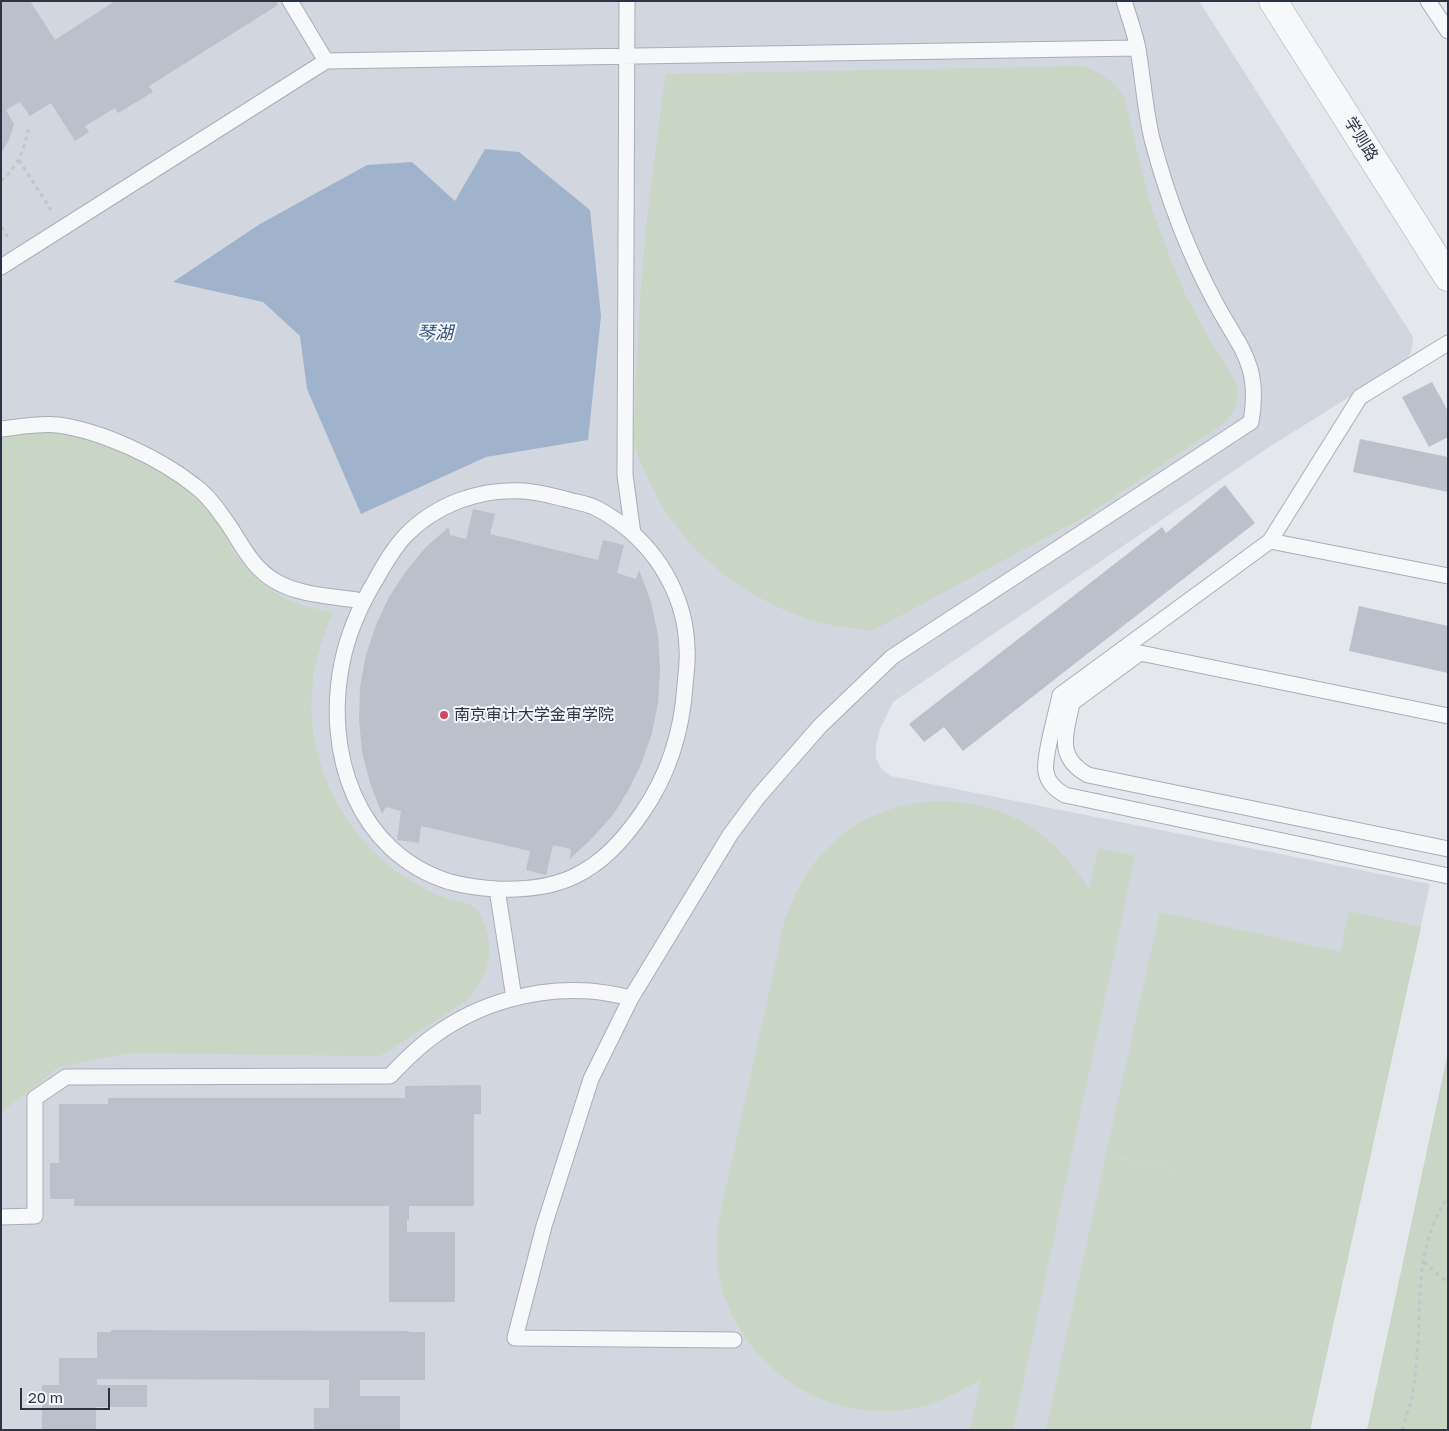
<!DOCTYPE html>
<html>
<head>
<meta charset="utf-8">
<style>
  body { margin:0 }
  #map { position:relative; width:1449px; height:1431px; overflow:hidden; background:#e4e7ec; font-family:"Golos Text",sans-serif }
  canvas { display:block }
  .frame { position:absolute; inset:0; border:2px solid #2b3445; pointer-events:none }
  .scale { position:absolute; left:20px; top:1388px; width:90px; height:22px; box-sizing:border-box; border:2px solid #2b3445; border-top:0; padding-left:6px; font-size:15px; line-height:18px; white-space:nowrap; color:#2b3445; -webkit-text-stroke:4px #f4f6f9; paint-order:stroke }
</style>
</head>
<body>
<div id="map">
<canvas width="1449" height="1431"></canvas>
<div class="frame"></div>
<div class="scale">20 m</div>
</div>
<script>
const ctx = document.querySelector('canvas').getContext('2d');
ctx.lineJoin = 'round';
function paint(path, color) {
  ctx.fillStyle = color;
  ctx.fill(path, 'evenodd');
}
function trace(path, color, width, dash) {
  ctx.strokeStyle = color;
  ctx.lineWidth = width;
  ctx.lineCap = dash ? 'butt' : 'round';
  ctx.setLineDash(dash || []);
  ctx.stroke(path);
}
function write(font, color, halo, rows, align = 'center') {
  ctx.font = font + ' "Golos Text","Noto Sans SC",sans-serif';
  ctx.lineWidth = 4;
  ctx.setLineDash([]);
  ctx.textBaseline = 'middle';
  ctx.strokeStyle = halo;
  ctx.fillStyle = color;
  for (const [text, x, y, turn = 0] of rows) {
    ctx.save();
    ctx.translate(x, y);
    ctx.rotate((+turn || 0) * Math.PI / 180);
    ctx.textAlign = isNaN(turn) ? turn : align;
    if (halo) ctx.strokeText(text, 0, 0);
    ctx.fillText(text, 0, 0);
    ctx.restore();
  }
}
const built = new Path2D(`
  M1 1H1199L1413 337 1411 353 1407 359 1397 367 1266 449 893 702 880 729 876 744V758L882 770 891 776 1430 884 1310 1430H1Z`);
const green = new Path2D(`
  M1083 66C1102 72 1113 81 1124 97L1149 200 1164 242 1184 292 1209 339 1237 384V399L1234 410 1227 420 1217 428 1084 517 872 631C849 628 826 625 805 618 740 595 684 551 653 489 647 475 635 454 634 440 633 431 634 422 635 413 635 395 636 378 637 360 640 264 652 169 666 74Z
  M1 425C12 425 25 423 35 425 45 426 55 430 65 433 79 437 94 440 108 445 143 457 199 491 220 520 225 527 226 537 230 545 252 585 289 606 333 612 326 629 320 645 316 662 299 739 331 821 392 868 408 880 426 891 445 898 452 901 468 902 474 907 479 910 483 920 485 926 496 956 485 984 462 1004L380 1056 129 1053 59 1067 1 1113Z
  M930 801C1004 801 1050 827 1089 889L1099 848 1135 856 1013 1430H970L981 1379C960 1392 939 1403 915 1408 828 1426 741 1368 721 1283 716 1265 717 1247 717 1229L785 919C803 870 831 832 882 812 897 806 914 803 930 801Z
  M1349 911 1421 927 1310 1430H1046L1106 1155 1230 1182 1106 1154 1160 912 1340 952Z
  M1448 1052V1430H1367Z`);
const water = new Path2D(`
  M485 149 519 152 590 210 601 316 588 440 486 457 361 514 307 389 300 336 263 302 173 282 260 224 367 165 412 162 455 201Z`);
const building = new Path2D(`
  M1 1H30L55 40 115 1H276L278 5 149 86 153 92 118 113 115 108 85 126 89 132 75 141 51 103 30 116 20 102 6 110 14 124 9 140 1 153Z
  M1432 382 1448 411V437L1429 447 1402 397Z
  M1360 439 1448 457V492L1353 472Z
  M1225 485 1255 523 963 751 944 727 924 742 909 724 1162 527 1166 533Z
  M473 509 495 514 490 534 598 560 603 540 624 545 617 573 636 579 639 570 651 602 658 635 660 669 658 703 652 733 642 762 629 789 613 815 592 838 570 859 571 849 553 845 546 875 526 870 530 851 421 826 419 843 397 840 401 811 386 807 382 814 370 783 362 752 359 719 360 687 366 655 376 625 389 597 406 571 426 547 449 527 450 535 466 539Z
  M1359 606 1448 626V673L1349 651Z
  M481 1085V1114H474V1206H409V1220H407V1232H455V1302H389V1206H74V1199H50V1163H59V1104H108V1098H405V1086Z
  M111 1330 409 1331V1332H425V1380H360V1396H400V1430H314V1408H329V1380L97 1379V1385H147V1407H96V1430H42V1385H59V1358H97V1332H111Z`);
const path = new Path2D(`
  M19 160 51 210
  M1 181C18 166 25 148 29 126
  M1 227 8 237
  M1424 1262 1448 1283
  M1402 1430C1405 1420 1409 1410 1411 1401 1415 1382 1417 1360 1418 1340 1421 1287 1417 1244 1448 1197`);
const service = new Path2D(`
  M290 1 326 61
  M627 1 625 475 633 534
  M1428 1 1448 31
  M1 267 326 61 1137 48
  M1 429C19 427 40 423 58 425 102 431 160 458 195 486 205 493 216 507 223 517 240 539 249 566 275 581 300 596 335 596 363 601
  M1270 541 1360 397 1448 343
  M1448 576 1270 541 1060 695C1057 711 1043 759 1046 772 1048 783 1055 789 1065 795L1448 876
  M1448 716 1140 653 1072 703C1066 733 1055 757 1088 775L1448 849
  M497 889C523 890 549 888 573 877 603 863 623 840 642 813 669 774 682 732 685 685 686 673 688 661 687 649 686 601 662 556 624 526 615 519 604 512 594 507 585 503 574 502 565 499 552 496 538 492 524 491 480 488 436 504 405 536 393 549 384 565 375 581 360 606 348 633 342 663 324 752 356 853 450 882 465 886 481 888 497 889L514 998
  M1 1217 35 1216V1098L66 1077 390 1076C404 1061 418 1047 435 1035 479 1003 536 987 590 991 604 992 618 995 631 998
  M734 1340 515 1338 544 1226 591 1079 631 998 730 835 758 797 820 726 892 657 1251 422C1261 364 1240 349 1215 302 1187 250 1167 196 1152 139 1145 109 1143 79 1138 49 1135 33 1129 17 1124 1`);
const minor = new Path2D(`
  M1273 1 1448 277`);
const markers = [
  [444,715,5,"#d1495b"]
];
const streetNames = [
  ["学则路",1361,139,58]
];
const poiNames = [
  ["南京审计大学金审学院",454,715]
];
const waterNames = [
  ["琴湖",435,333]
];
paint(built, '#d2d6de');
paint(green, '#c9d6c5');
paint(water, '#9fb4cc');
paint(building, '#bbc0ca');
trace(service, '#a9aeb7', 17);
trace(minor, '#a9aeb7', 29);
trace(path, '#c2c5cb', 3, [4, 4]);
trace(service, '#f7f8fa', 15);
trace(minor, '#f7f8fa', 28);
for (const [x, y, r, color] of markers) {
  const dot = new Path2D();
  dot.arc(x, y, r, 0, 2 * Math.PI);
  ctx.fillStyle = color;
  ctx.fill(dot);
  trace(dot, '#f4f6f9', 2);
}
write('16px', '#2b3445', '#f4f6f9', streetNames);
write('16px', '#2b3445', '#f4f6f9', poiNames, 'left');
write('italic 18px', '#34527a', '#f4f6f9', waterNames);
</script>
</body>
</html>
